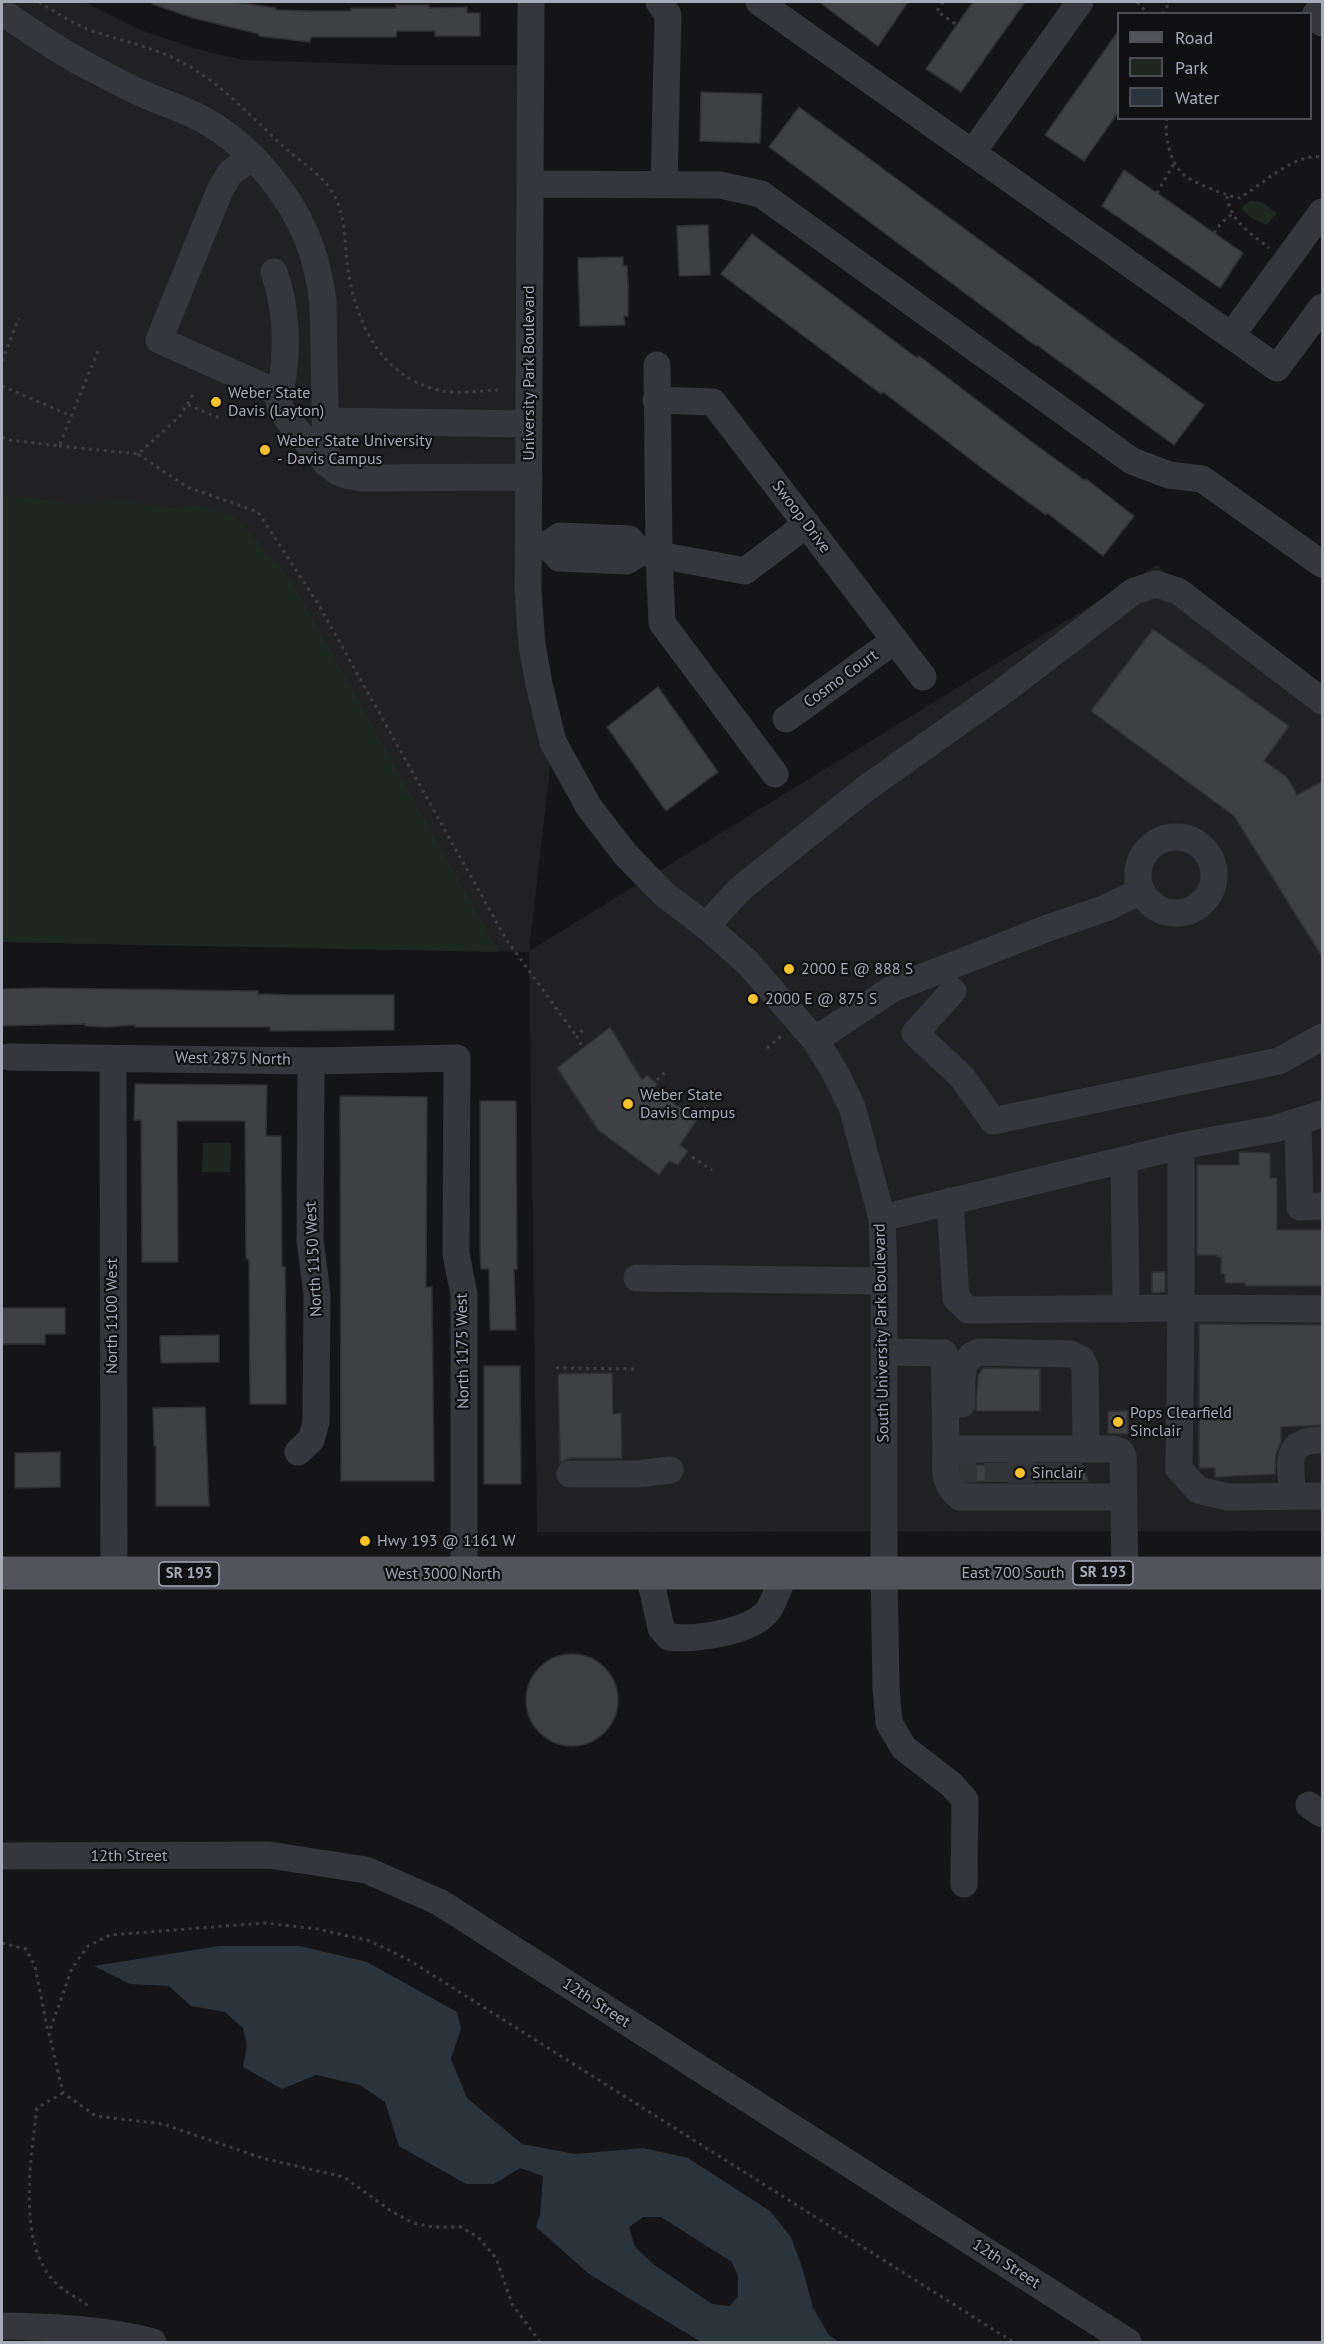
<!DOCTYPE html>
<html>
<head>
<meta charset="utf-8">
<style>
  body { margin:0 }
  #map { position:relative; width:1324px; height:2344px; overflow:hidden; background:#151517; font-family:"PT Sans",sans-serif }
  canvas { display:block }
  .frame { position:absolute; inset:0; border:3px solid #a7abb8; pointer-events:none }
  .legend { position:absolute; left:1117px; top:12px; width:195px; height:108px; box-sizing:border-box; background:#101012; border:2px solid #4c4e54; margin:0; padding:8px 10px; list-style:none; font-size:18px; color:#a7abb8 }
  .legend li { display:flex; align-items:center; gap:12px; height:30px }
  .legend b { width:30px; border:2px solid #4c4e54 }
</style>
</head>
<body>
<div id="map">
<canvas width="1324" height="2344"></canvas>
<div class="frame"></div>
<ul class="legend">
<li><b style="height:8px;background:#52535b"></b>Road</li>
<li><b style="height:16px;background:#1f2721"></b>Park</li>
<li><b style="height:16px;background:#2b333c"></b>Water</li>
</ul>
</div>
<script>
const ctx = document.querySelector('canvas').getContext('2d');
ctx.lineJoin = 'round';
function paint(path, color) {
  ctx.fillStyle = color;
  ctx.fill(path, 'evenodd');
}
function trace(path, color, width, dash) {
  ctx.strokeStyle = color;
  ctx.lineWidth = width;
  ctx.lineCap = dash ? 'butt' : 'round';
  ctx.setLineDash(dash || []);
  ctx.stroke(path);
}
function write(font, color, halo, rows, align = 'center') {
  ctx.font = font + ' "PT Sans",sans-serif';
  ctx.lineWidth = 4.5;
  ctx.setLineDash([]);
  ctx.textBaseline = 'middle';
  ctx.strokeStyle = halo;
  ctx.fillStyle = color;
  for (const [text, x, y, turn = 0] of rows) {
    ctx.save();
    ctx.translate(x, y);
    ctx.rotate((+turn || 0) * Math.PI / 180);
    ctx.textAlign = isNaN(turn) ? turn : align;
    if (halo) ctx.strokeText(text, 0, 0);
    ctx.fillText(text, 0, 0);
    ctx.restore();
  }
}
const built = new Path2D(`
  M2 2H85L141 30 193 48 243 60 396 65H531L528 592 553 742 529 951 1157 565 1322 714V1531L537 1532 529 952 2 942Z`);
const green = new Path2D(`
  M1250 201 1261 202 1277 213 1267 225 1251 218 1243 210V206Z
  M13 495 74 504 126 501 172 508 197 505 235 516 290 578 499 952 2 942V496Z
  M203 1143H231L230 1172H202Z`);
const water = new Path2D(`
  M219 1946H300L367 1962 457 2012 461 2028 451 2059 467 2098 522 2144 575 2154 643 2148 688 2158 770 2211 791 2237 803 2270 813 2308 829 2335 839 2342H701L589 2274 536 2227 540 2215 543 2176 520 2168 494 2184H466L399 2146 385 2102 360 2085 316 2075 282 2089 243 2067 247 2045 243 2028 225 2012 191 2006 169 1986 130 1984 94 1966ZM643 2217H661L732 2262 738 2276V2296L730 2306 712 2304 653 2264 635 2247 629 2227Z`);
const building = new Path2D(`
  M153 2H234L276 8V10L312 11H351V8H396V5H429V8L467 7V13H480V36H435V31H397L396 37H311L310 42 259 36V34L193 18 152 4Z
  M819 2H908L878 46Z
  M973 2H1025L961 92 926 69Z
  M1119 30V111L1084 161 1045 135Z
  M701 92 762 94 760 143 700 141Z
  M799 107 1204 405 1174 445 1037 345 1036 346 769 147Z
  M1124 170 1243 253 1220 288 1102 206Z
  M708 225 710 275 679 276 677 226Z
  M752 234 917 358 919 356 1028 439 1084 480 1086 479 1134 516 1103 556 1047 513 1046 515 991 475 883 392 881 394 721 274Z
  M623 257V266H627L628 284V316H624L625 325 580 326 578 258Z
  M1153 629 1289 726 1264 761 1287 777 1297 795 1323 781V958L1234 816 1091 711Z
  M658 687 718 772 666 811 607 727Z
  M43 988 258 991V994L291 995H394V1030L270 1031V1027H135V1025L107 1027 85 1026V1024L2 1026V989Z
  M610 1027 642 1080 647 1075 657 1084 654 1089 697 1120 680 1145 688 1151 678 1165 669 1161 659 1175 598 1130 557 1068Z
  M135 1084 267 1085 266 1136H281L282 1267H285L286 1404H250L249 1259H246L245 1121H177L178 1262H142L141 1120H134Z
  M340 1096 427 1097 426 1287H432L434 1481H341Z
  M480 1101H516L517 1269H514L516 1330H490L489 1269H481L480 1250Z
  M1239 1152 1270 1153V1178H1277V1230H1323V1286H1245V1283H1225V1274H1221V1257H1217V1255H1197V1165H1239Z
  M1152 1272H1165V1292L1152 1293Z
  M2 1308H65V1334H45V1344H2Z
  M1199 1324 1323 1325V1425L1281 1427V1442L1276 1455 1275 1474 1215 1477V1468H1199Z
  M219 1335V1362L161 1363 160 1336Z
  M484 1366H520L521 1484H484Z
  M983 1368 1040 1369V1411H976L978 1376Z
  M612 1373 613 1414 621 1413 622 1458H570L560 1463 558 1374Z
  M205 1407 209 1506H156V1446H154L153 1408Z
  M1108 1411H1128V1434L1108 1433Z
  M60 1452V1487L15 1488V1453Z
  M961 1465H1083L1088 1481H966L963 1476Z
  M526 1700a46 46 0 1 1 92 0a46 46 0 1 1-92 0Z`);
const minorTunnel = new Path2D(`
  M963 1462 964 1483
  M1021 1462V1483
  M998 1463V1482
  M1044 1463V1482
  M1069 1463V1482`);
const path = new Path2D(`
  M39 2C57 13 75 25 95 32 126 42 157 48 185 64 222 84 252 118 283 146 295 157 309 166 321 178 345 200 344 232 347 262 354 320 380 379 443 391 461 394 480 391 498 390
  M943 2 937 11 957 25
  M1137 2 1148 14
  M1162 14 1170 2
  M1167 118C1164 136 1170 163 1184 175 1194 183 1227 196 1240 198 1262 184 1295 153 1322 157
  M1157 193 1175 162
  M1227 196C1230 222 1251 233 1269 248
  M1214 233 1221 223 1232 214
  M2 361 19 318
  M2 386 72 416
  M188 405 222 419
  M2 437 10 440 59 446 98 351
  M59 446 138 454 180 416 195 391
  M138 454 187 487 258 512 317 602 506 939 577 1037
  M581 1045 577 1037 584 1028
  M767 1048 781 1036
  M657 1080 667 1070
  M692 1157 712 1170
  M556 1368 638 1369
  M2 1943 26 1949 35 1966 48 2032
  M63 2093 37 2108C31 2157 16 2245 56 2283 65 2292 79 2299 90 2307
  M540 2342 512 2304 496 2258 478 2237 461 2227H433L413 2223 391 2211 344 2177 262 2158 163 2124 96 2116 63 2093 49 2033 72 1968 88 1946 110 1935 264 1923 318 1929 370 1941 409 1960 1013 2342`);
const minor = new Path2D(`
  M531 2 528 592 532 645 539 684 553 742 589 807 625 854 664 894 706 926 747 962 815 1040 835 1072 852 1107 882 1218 884 1281V1572L886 1687 889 1723 904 1748 952 1785 965 1800 964 1884
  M659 2 668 15 664 185
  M759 2 1277 368 1322 307
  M1322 5 1314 17 1322 23
  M2 12C33 33 65 55 99 72 113 79 128 87 143 94 163 103 183 109 202 119 253 147 298 202 314 258 318 272 321 287 323 302L326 463
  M972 153 1080 2
  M252 157 230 173 220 190 159 340 278 393
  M530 184 720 185 761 194 1132 461 1169 475 1202 479 1322 564
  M274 272C286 305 288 347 282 382 281 391 277 398 280 408 282 416 330 468 338 472 345 476 354 476 361 478L529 477
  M1231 336 1322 212
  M657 365 659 555 745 571 807 524
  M656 400 713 402 923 677
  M326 421 529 424
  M532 545H547L560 536 629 539 641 552
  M547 545 559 558 627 561 641 552 659 555 662 623 775 774
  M786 719 895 640
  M1138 875a38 38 0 1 1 76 0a38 38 0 1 1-76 0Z
  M706 926 740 889 865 789 1006 689 1134 591 1156 584 1178 591 1322 701
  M953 991 915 1033 962 1077 993 1121 1279 1061 1322 1037
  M815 1040 892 989 1048 928 1106 908 1141 891
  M9 1057 311 1061 457 1058 456 1254 464 1294V1573
  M113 1059 114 1574
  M1298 1122 1300 1207 1322 1206
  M1124 1160 1126 1309
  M950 1201 956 1298 968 1310 1181 1308V1146
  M882 1218 1181 1146 1274 1129 1322 1114
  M637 1278 884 1281
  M1322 1309 1181 1308 1179 1469 1198 1490 1228 1497 1322 1496
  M884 1352 944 1353 946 1449H1113L1120 1451 1123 1456 1125 1573
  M962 1404C963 1384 957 1360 979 1352L1071 1354 1081 1359 1085 1367 1086 1449
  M946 1449C946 1469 942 1484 960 1497H1124
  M298 1452 311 1440 316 1422 317 1295 310 1240 311 1061
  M570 1474H638L670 1470
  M1292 1496C1292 1465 1281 1440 1322 1440
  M649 1573 661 1628 669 1637C695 1640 744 1633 764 1615 772 1609 780 1583 785 1573
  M1309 1805 1322 1814
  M2 1856 269 1855 366 1870 439 1902 1128 2342
  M2 2326C53 2327 104 2329 153 2342`);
const major = new Path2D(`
  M2 1573H1322`);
const markers = [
  [216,402,6,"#f7c22e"],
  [265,450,6,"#f7c22e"],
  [789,969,6,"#f7c22e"],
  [753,999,6,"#f7c22e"],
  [628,1104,6,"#f7c22e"],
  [1118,1422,6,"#f7c22e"],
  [1020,1473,6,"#f7c22e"],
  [365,1541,6,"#f7c22e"]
];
const shields = [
  [1103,1573,60],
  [189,1574,60]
];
const shieldNames = [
  ["SR 193",1103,1573],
  ["SR 193",189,1574]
];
const streetNames = [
  ["University Park Boulevard",529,373,-90],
  ["Swoop Drive",801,517,53],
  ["Cosmo Court",841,679,-36],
  ["West 2875 North",233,1059,1],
  ["North 1150 West",314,1259,-93],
  ["North 1100 West",112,1316,-90],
  ["South University Park Boulevard",882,1333,-91],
  ["North 1175 West",463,1351,-91],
  ["East 700 South",1013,1573],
  ["West 3000 North",443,1574],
  ["12th Street",129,1856],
  ["12th Street",596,2003,33],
  ["12th Street",1006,2264,33]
];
const poiNames = [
  ["Weber State",228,393],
  ["Davis (Layton)",228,411],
  ["Weber State University",277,441],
  ["- Davis Campus",277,459],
  ["2000 E @ 888 S",801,969],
  ["2000 E @ 875 S",765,999],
  ["Weber State",640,1095],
  ["Davis Campus",640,1113],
  ["Pops Clearfield",1130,1413],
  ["Sinclair",1130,1431],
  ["Sinclair",1032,1473],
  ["Hwy 193 @ 1161 W",377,1541]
];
paint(built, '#212124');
paint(green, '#1f2721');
paint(water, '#2b333c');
paint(building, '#3f4044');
trace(building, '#302f33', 1.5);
trace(minorTunnel, '#323337', 27, [27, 14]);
trace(path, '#3c3e43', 3, [3, 4.5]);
trace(minor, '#36373c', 27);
trace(major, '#52535b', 33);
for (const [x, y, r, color] of markers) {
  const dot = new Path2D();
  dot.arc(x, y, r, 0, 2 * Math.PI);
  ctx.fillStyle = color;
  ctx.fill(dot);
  trace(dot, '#101012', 2);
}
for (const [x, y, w] of shields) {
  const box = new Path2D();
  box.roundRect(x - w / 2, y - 12, w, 24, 4.5);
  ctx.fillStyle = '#101012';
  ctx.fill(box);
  trace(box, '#a7abb8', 1.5);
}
write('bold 15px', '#a7abb8', null, shieldNames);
write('16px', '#a7abb8', '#101012', streetNames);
write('16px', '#a7abb8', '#101012', poiNames, 'left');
</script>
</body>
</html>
